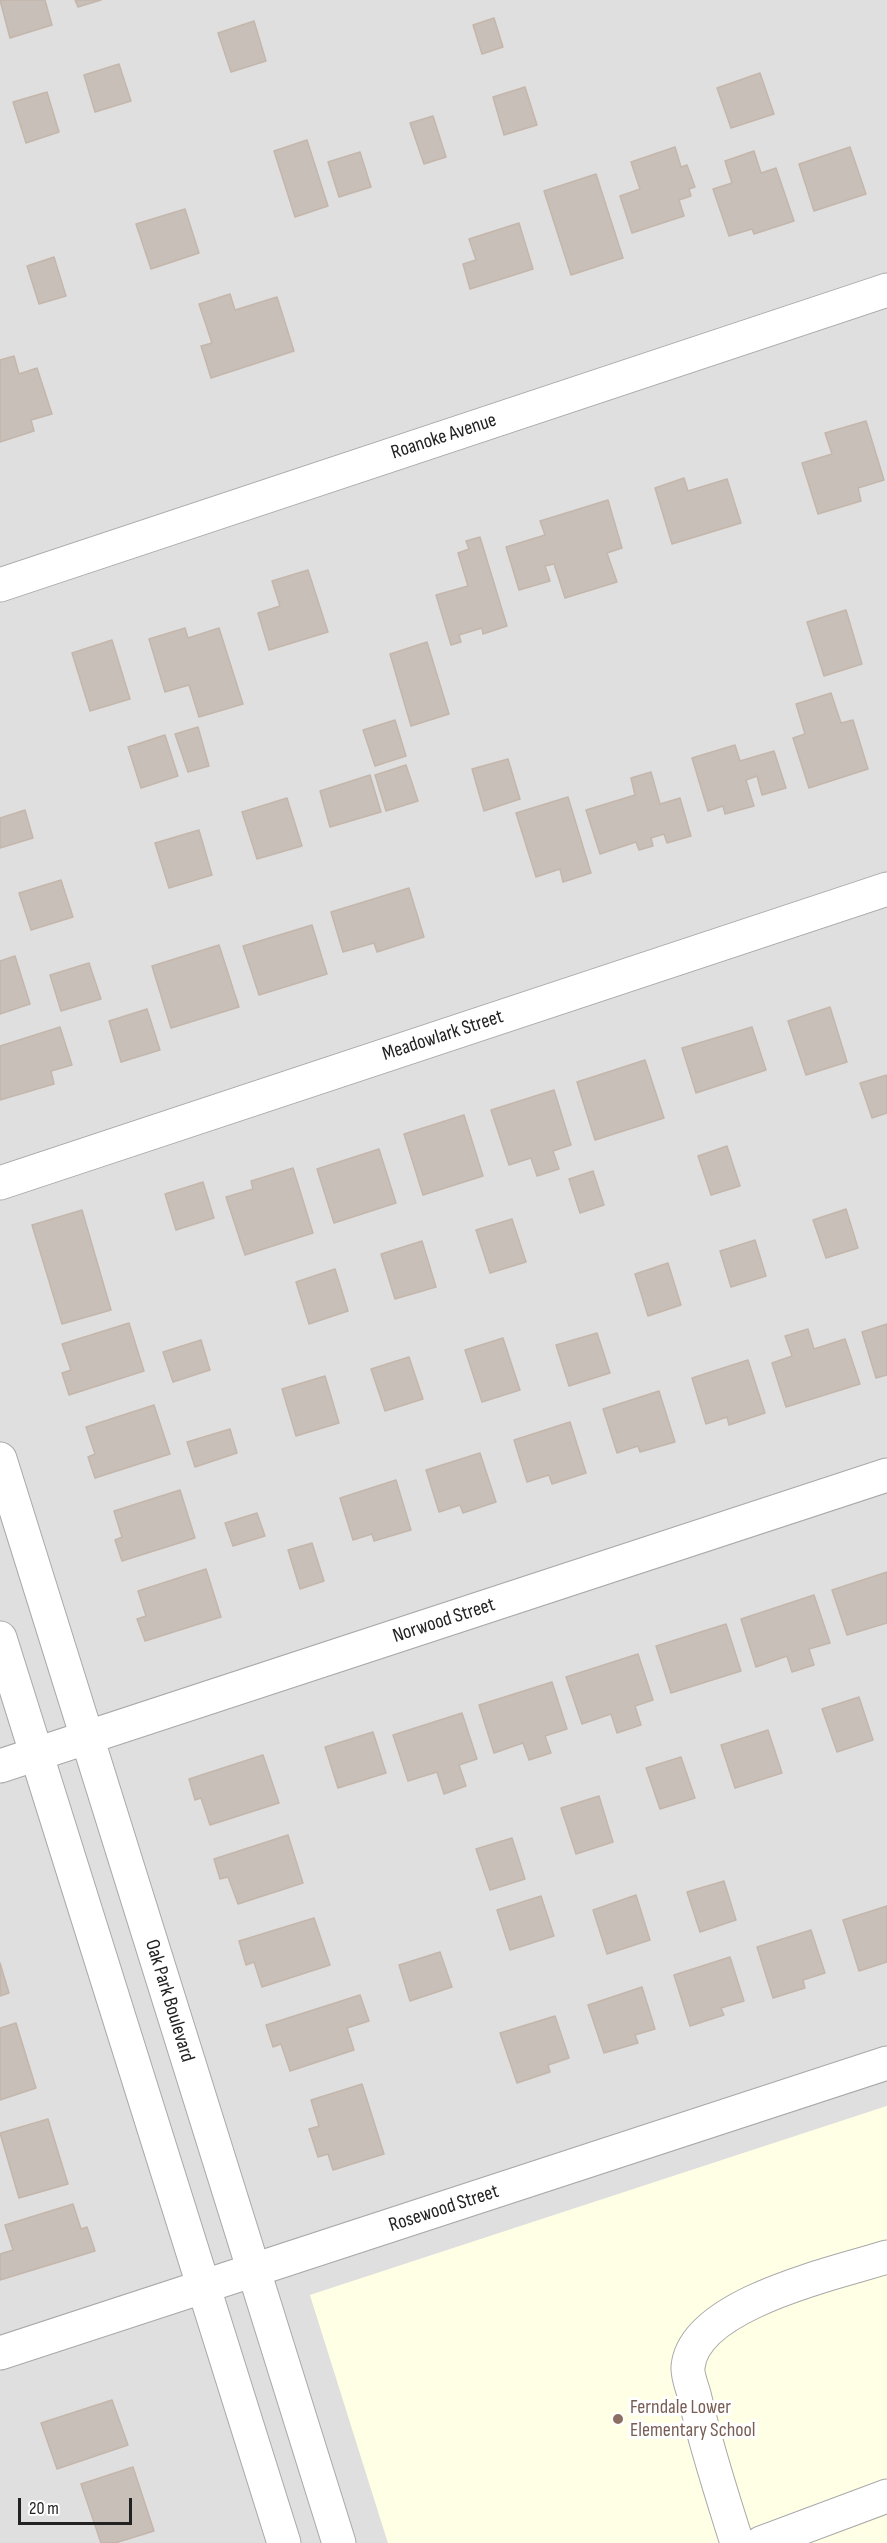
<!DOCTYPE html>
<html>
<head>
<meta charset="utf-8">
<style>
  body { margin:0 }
  #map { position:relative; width:887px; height:2543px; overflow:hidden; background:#f2efe9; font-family:"Sofia Sans Condensed",sans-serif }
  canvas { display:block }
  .scale { position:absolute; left:18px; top:2498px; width:114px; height:27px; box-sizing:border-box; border:3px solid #222; border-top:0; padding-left:8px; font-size:18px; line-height:21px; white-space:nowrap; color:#222; -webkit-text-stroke:4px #fff; paint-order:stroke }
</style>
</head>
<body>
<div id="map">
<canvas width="887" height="2543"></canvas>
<div class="scale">20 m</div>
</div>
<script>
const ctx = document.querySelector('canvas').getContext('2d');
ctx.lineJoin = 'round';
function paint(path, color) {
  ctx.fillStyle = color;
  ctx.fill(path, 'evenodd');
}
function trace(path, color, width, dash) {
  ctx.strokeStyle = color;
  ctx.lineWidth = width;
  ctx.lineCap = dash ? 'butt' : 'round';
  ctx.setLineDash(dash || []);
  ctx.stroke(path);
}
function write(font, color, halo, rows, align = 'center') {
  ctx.font = font + ' "Sofia Sans Condensed",sans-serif';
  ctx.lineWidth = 6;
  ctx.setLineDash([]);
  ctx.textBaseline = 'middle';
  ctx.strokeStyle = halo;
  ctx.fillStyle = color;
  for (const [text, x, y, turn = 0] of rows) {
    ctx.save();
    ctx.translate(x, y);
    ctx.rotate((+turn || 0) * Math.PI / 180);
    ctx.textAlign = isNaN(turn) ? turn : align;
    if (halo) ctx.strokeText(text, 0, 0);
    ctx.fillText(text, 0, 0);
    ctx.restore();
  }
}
const residential = new Path2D(`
  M0 0H887V2106L310 2295 388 2543H0Z`);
const education = new Path2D(`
  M887 2106V2543H388L310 2295Z`);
const building = new Path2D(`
  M0 0H45L52 25 10 38Z
  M75 0H101L78 7Z
  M494 18 503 47 482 54 473 25Z
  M254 21 266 61 231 72 218 33Z
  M119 64 131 101 95 112 84 75Z
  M760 73 774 114 731 128 717 88Z
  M525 87 537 125 504 135 493 97Z
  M47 92 59 132 26 143 13 102Z
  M433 116 446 157 424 164 410 123Z
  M307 140 328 206 295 217 274 151Z
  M675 147 681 167 687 165 695 187 689 189 691 196 679 200 684 216 632 233 620 196 640 189 631 162Z
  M850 147 866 194 814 211 799 164Z
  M754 151 761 173 776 168 794 221 754 234 752 229 729 236 713 189 732 183 725 161Z
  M360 152 371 187 339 197 328 162Z
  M596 174 623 258 571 275 544 191Z
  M185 209 199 253 151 269 136 224Z
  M519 223 533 269 470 289 463 264 476 260 469 239Z
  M54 257 66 296 39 304 27 266Z
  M230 294 235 310 277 297 294 351 211 378 201 346 212 343 199 304Z
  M14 356 19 374 37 368 52 414 31 420 34 431 0 442V360Z
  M866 421 884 480 858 488 861 501 818 514 802 463 832 454 825 433Z
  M684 478 688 491 727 479 741 523 672 544 655 488Z
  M608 500 622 548 607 553 617 582 565 598 554 564 545 566 550 581 519 590 506 547 545 535 540 521Z
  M480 537 507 626 483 634 482 628 459 635 461 642 451 645 436 595 468 586 458 553 469 549 466 541Z
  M308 570 328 632 269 650 258 613 280 606 272 581Z
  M846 610 862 664 824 676 807 622Z
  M185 628 188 638 219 628 243 704 199 717 189 685 165 692 149 639Z
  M112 640 130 699 90 711 72 653Z
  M427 642 449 714 411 726 390 654Z
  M831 693 841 723 853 720 868 769 809 788 793 738 805 734 796 704Z
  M395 720 406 756 375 766 363 730Z
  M198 727 209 766 188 772 175 734Z
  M165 735 178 776 141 788 128 747Z
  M735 745 740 761 774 751 786 788 762 795 757 776 746 780 754 806 725 814 723 806 708 811 692 758Z
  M508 759 520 799 484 811 472 769Z
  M406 765 418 801 386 811 375 775Z
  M651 772 660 804 680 798 691 836 667 843 664 834 651 838 653 846 639 850 636 842 600 854 586 810 635 795 631 778Z
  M370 775 381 812 330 827 320 791Z
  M568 797 591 873 563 882 560 869 536 877 516 813Z
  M287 798 302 846 257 859 242 812Z
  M25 810 33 838 0 848V818Z
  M199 830 212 875 169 888 155 843Z
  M61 880 73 917 31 930 19 893Z
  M409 888 424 937 377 952 374 943 343 952 331 912Z
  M312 925 327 974 259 995 243 946Z
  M219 945 239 1007 171 1028 152 966Z
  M15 956 30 1004 0 1014V961Z
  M89 963 101 999 61 1011 50 975Z
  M830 1007 847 1062 806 1075 788 1021Z
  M147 1009 160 1050 121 1062 109 1021Z
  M60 1027 72 1065 51 1071 54 1084 0 1100V1046Z
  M752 1027 766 1070 696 1093 682 1048Z
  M645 1060 664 1118 595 1140 577 1082Z
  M887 1075V1113L872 1118 860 1083Z
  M554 1090 571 1145 553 1151 559 1169 537 1176 531 1158 509 1165 491 1110Z
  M464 1115 483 1176 423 1195 404 1134Z
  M727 1146 740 1186 711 1195 698 1156Z
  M379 1149 396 1203 334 1223 317 1169Z
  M293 1168 313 1233 245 1255 226 1197 253 1189 251 1181Z
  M593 1171 604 1205 580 1213 569 1179Z
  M203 1182 214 1218 176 1230 165 1194Z
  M846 1209 858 1248 826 1258 813 1220Z
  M82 1210 111 1310 62 1324 32 1225Z
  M512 1219 526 1262 490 1273 476 1230Z
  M755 1240 766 1276 731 1287 720 1251Z
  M422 1241 436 1287 395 1299 381 1254Z
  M668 1263 681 1305 648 1316 635 1274Z
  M335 1269 348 1311 309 1324 296 1282Z
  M129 1323 144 1371 69 1395 62 1373 71 1370 62 1344Z
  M887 1324V1375L876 1378 862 1332Z
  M808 1329 814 1349 845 1339 860 1384 786 1407 772 1363 792 1356 785 1336Z
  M597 1333 610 1373 569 1386 556 1345Z
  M503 1338 520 1390 482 1402 465 1350Z
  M201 1340 210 1370 173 1382 163 1352Z
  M409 1357 423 1399 385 1411 371 1369Z
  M748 1360 765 1413 729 1425 727 1417 706 1424 692 1378Z
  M325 1376 339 1423 296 1436 282 1389Z
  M659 1391 675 1442 640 1452 638 1446 617 1453 603 1409Z
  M154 1405 170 1454 95 1478 88 1457 95 1454 86 1427Z
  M570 1422 586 1473 552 1484 549 1475 527 1482 514 1440Z
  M230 1429 237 1453 195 1467 187 1442Z
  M480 1453 496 1502 463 1513 460 1505 439 1512 426 1470Z
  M396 1480 411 1530 374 1541 372 1534 353 1540 340 1498Z
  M180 1490 195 1538 122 1561 115 1540 122 1537 114 1511Z
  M257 1513 265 1536 233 1546 225 1523Z
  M312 1543 324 1581 300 1589 288 1550Z
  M206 1569 221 1617 145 1641 137 1619 146 1616 138 1591Z
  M887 1572V1623L847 1635 832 1590Z
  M814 1595 830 1643 809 1649 814 1665 792 1672 787 1656 756 1667 741 1619Z
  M726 1624 741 1671 671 1693 656 1646Z
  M638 1654 653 1700 635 1706 641 1725 617 1733 611 1714 582 1724 566 1677Z
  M552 1682 567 1729 545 1736 551 1753 529 1760 523 1743 494 1753 479 1705Z
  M859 1697 873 1740 837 1752 822 1709Z
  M462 1713 477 1759 459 1765 466 1786 444 1794 437 1772 408 1781 393 1735Z
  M768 1730 782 1773 735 1788 721 1745Z
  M373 1732 386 1773 338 1788 325 1747Z
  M263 1755 279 1803 210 1825 201 1798 195 1800 189 1779Z
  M681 1757 695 1798 660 1809 646 1768Z
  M599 1796 613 1842 576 1854 561 1808Z
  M288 1835 303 1883 238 1904 228 1877 220 1879 214 1859Z
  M512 1838 525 1879 490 1890 476 1849Z
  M724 1881 736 1920 700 1932 687 1892Z
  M636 1895 650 1940 607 1954 593 1910Z
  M541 1896 554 1936 510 1950 497 1910Z
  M887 1906V1962L859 1971 843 1920Z
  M314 1918 330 1965 262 1987 254 1962 246 1965 239 1941Z
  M811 1930 825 1973 803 1980 805 1988 773 1998 757 1947Z
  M440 1952 452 1987 410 2001 399 1965Z
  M730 1957 744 2001 721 2008 724 2015 690 2026 674 1975Z
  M0 1963 9 1993 0 1996Z
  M642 1987 655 2029 635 2035 638 2043 604 2053 588 2005Z
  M360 1995 369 2021 347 2028 354 2050 290 2071 281 2044 273 2047 266 2025Z
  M555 2016 569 2058 548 2065 550 2072 517 2083 500 2033Z
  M16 2023 36 2088 0 2100V2028Z
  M362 2084 384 2154 333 2170 328 2154 318 2157 309 2129 319 2126 311 2100Z
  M48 2119 68 2184 19 2198 0 2133Z
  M73 2204 81 2229 87 2227 95 2251 0 2280V2254L13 2250 5 2225Z
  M112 2400 128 2445 57 2469 41 2423Z
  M133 2467 154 2531 115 2543H101L81 2484Z`);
const minor = new Path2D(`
  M0 585 887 290
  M0 1183 887 889
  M0 1459 339 2543
  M0 1638 284 2543
  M0 1766 887 1475
  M0 2353 887 2063
  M737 2543C722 2495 706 2447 695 2398 693 2389 687 2376 688 2367 694 2303 837 2273 887 2257
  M761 2543 887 2496`);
const markers = [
  [618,2419,6,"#8d6e63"]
];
const streetNames = [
  ["Roanoke Avenue",444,437,-18],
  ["Meadowlark Street",443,1036,-18],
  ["Norwood Street",444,1621,-18],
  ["Oak Park Boulevard",169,2001,73],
  ["Rosewood Street",444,2209,-18]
];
const educationNames = [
  ["Ferndale Lower",630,2408],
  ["Elementary School",630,2431]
];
paint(residential, '#e0dfdf');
paint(education, '#ffffe5');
paint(building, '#c7bfb8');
trace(building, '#c4b6ab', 1.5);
trace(minor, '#a9a9a9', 35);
trace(minor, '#fff', 33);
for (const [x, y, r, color] of markers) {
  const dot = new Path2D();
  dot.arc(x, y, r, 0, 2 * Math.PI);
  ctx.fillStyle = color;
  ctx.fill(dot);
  trace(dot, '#fff', 2);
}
write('20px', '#222', '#fff', streetNames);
write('20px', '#785e54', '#fff', educationNames, 'left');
</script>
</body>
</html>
